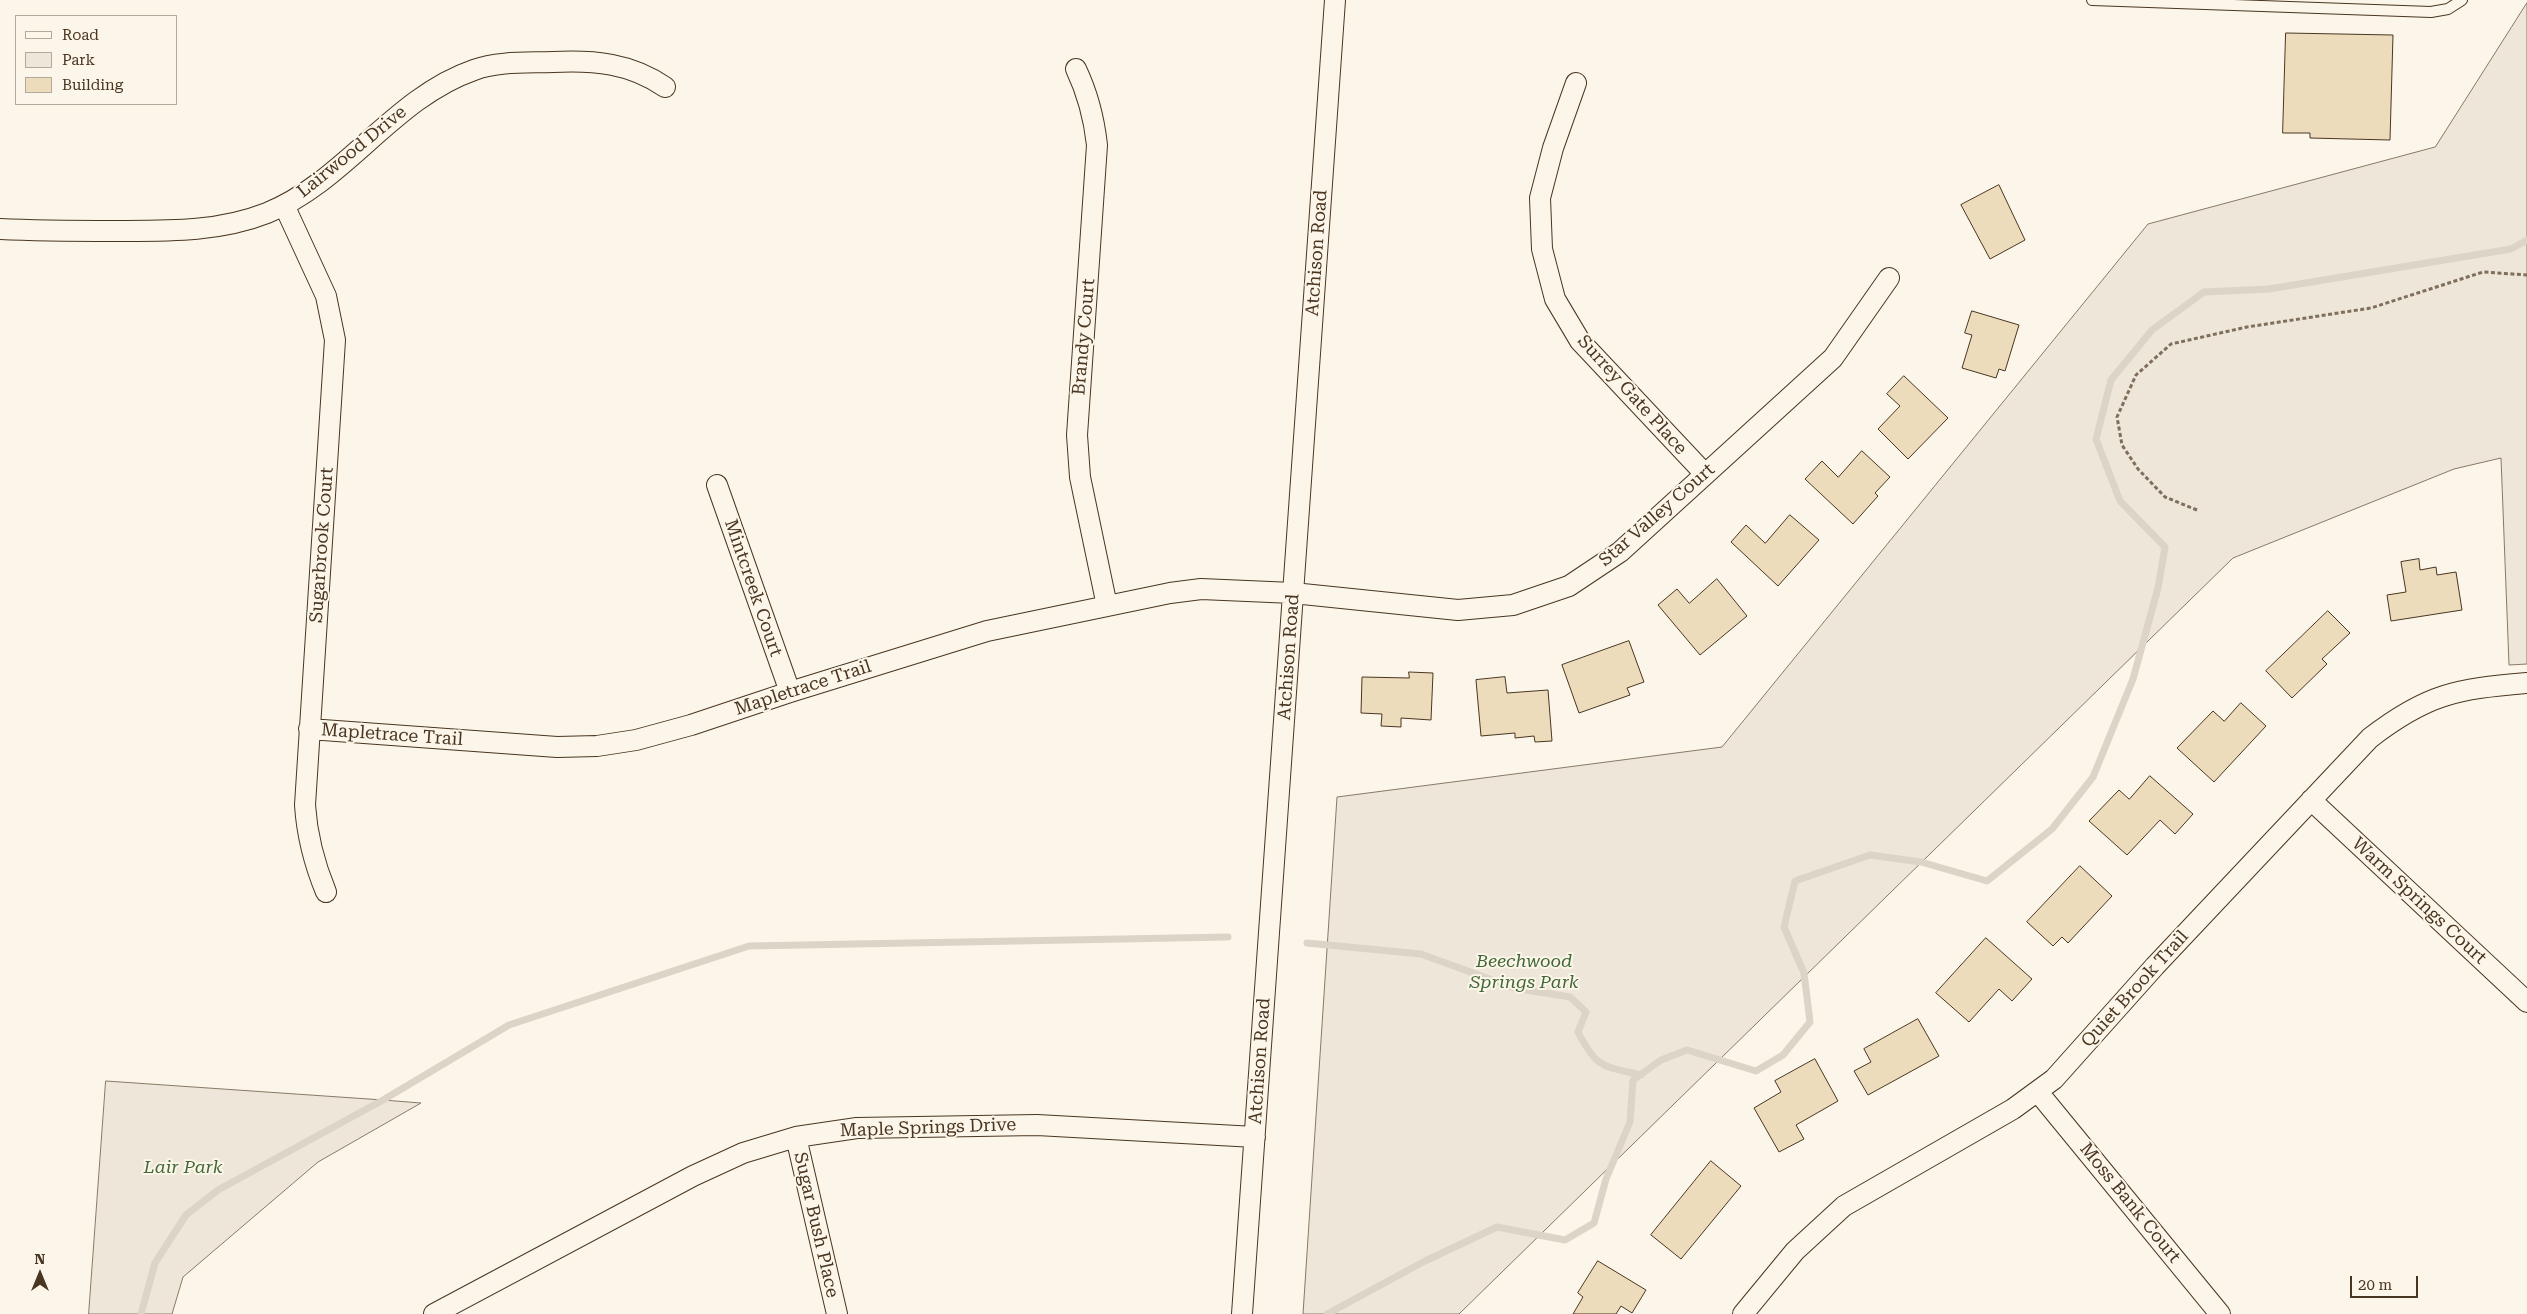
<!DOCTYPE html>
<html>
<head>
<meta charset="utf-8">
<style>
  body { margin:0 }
  #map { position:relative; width:2527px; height:1314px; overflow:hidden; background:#fbf6e9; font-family:"Roboto Serif",serif }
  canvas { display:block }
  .legend { position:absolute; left:15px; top:15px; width:162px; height:90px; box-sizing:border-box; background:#fbf6e9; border:1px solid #b4a999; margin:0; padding:6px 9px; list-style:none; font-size:15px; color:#4a3520 }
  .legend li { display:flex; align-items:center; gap:10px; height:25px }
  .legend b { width:25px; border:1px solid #b4a999 }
  .north { position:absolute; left:15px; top:1249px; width:50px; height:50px; -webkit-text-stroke:4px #fbf6e9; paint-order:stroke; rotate:0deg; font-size:14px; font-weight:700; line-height:20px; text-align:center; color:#4a3520 }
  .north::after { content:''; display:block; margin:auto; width:18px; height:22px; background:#4a3520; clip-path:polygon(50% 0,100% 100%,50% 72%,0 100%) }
  .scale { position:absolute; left:2350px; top:1276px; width:68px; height:22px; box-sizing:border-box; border:2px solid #4a3520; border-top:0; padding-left:6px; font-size:15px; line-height:18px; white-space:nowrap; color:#4a3520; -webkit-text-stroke:4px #fbf6e9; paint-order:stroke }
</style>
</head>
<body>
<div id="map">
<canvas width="2527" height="1314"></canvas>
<ul class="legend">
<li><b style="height:6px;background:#fbf6e9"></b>Road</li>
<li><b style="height:14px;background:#ede6d9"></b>Park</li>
<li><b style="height:14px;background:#ecdcbc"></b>Building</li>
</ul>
<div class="north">N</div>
<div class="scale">20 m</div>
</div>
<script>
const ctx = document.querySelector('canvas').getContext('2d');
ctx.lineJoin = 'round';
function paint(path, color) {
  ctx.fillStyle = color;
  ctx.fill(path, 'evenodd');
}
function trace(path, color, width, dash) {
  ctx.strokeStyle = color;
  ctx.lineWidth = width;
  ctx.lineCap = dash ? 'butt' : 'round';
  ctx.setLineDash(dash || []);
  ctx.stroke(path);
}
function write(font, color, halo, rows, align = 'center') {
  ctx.font = font + ' "Roboto Serif",serif';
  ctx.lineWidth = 4;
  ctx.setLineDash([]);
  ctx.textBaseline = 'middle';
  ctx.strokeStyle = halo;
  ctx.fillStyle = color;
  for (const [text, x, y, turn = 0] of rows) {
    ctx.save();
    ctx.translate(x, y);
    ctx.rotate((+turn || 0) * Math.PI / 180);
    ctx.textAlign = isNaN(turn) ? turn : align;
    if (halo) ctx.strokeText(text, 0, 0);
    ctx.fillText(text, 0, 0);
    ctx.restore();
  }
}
const green = new Path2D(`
  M2527 3V664L2509 665 2501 458 2454 469 2233 558 1459 1314H1303L1337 797 1722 747 2148 224 2435 147Z
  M106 1081 383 1100 421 1103 318 1162 183 1277 172 1314H89Z`);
const stream = new Path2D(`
  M1307 943 1421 954 1514 988 1570 997 1586 1012 1578 1032C1597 1069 1603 1066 1641 1075
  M141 1314 155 1263 186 1215 218 1190 383 1100 509 1025 749 946 1228 937
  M1327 1314 1425 1261 1497 1227 1565 1240 1594 1223 1606 1179 1630 1122 1633 1080 1661 1060 1687 1050 1756 1071 1783 1055 1810 1022 1804 973 1784 927 1795 881 1870 855 1921 862 1987 881 2052 829 2093 777 2133 679 2158 588 2165 547 2120 501 2096 439 2111 380 2152 330 2204 292 2269 289 2511 249 2527 240`);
const building = new Path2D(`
  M2286 33 2393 35 2390 140 2310 138V133H2283Z
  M1999 185 2025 240 1990 259 1961 205Z
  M1972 311 2019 325 2005 371 1999 369 1996 378 1962 368 1972 335 1965 333Z
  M1904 376 1948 418 1908 459 1878 429 1900 406 1887 394Z
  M1862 451 1890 477 1875 493 1878 496 1853 524 1805 479 1822 461 1838 477Z
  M1790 515 1819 540 1778 586 1731 542 1746 525 1765 543Z
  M2419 559 2420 570 2436 567 2437 575 2456 572 2462 610 2391 621 2387 595 2406 592 2401 562Z
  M1717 579 1747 616 1700 655 1658 605 1677 589 1689 603Z
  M2328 611 2350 633 2322 659 2327 664 2292 698 2266 671Z
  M1629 641 1644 682 1627 688 1630 695 1579 713 1562 665Z
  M1409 672 1433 673 1431 720 1401 718V727L1381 726 1382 714 1361 713 1362 677 1409 678Z
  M1505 677 1507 693 1548 690 1552 741 1535 742 1534 736 1515 738V733L1481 736 1476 680Z
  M2241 703 2266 726 2214 782 2177 748 2213 711 2224 721Z
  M2150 776 2193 814 2175 834 2160 820 2127 855 2089 821 2119 790 2129 799Z
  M2080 866 2112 896 2068 943 2062 937 2053 946 2027 922Z
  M1986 938 2032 979 2012 1001 1999 989 1969 1022 1936 993Z
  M1918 1019 1939 1056 1868 1095 1854 1071 1871 1062 1864 1049Z
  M1815 1059 1838 1101 1796 1125 1804 1139 1779 1152 1754 1108 1781 1092 1775 1081Z
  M1711 1161 1741 1186 1681 1259 1651 1235Z
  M1598 1261 1646 1290 1632 1313 1621 1306 1616 1314H1573L1583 1297 1578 1293Z`);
const path = new Path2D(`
  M2197 510 2165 497 2138 469 2122 445 2117 417 2136 375 2171 344 2247 327 2371 308 2483 272 2527 275`);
const lane = new Path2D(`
  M2092 0 2431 12 2448 9 2462 0`);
const street = new Path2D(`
  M1076 69C1088 94 1094 118 1097 145L1077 435 1080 477 1107 606
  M1576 83 1553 148 1540 198 1542 249 1555 299 1580 341 1705 474
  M284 205 326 296 335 340 305 805C307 836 314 863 326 892
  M0 229C39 231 78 231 117 231 168 231 219 232 267 213 346 181 393 98 474 70 499 61 527 63 553 62 594 60 630 63 665 87
  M717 485 790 692
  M309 729 557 747 597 746 636 740 691 725 790 692 987 631 1170 593 1201 589 1293 593 1458 610 1513 605 1569 586 1620 552 1833 358 1889 278
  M2311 800 2527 1002
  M2038 1092 2220 1314
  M796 1137 837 1314
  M434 1314 693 1176 743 1153 796 1137 857 1128 1037 1125 1255 1137
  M1242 1314 1335 0
  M1743 1314 1795 1251 1844 1206 2013 1109 2054 1079 2155 966 2370 738C2427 694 2456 689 2527 683`);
const streetNames = [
  ["Lairwood Drive",352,152,-39],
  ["Atchison Road",1317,253,-86],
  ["Brandy Court",1084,337,-85],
  ["Surrey Gate Place",1632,395,48],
  ["Star Valley Court",1657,515,-41],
  ["Sugarbrook Court",322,545,-86],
  ["Mintcreek Court",753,588,71],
  ["Atchison Road",1289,657,-86],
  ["Mapletrace Trail",803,688,-18],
  ["Mapletrace Trail",392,735,4],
  ["Warm Springs Court",2419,901,43],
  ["Quiet Brook Trail",2135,989,-48],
  ["Atchison Road",1260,1061,-86],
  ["Maple Springs Drive",928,1128,-2],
  ["Moss Bank Court",2130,1203,51],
  ["Sugar Bush Place",816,1225,77]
];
const parkNames = [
  ["Beechwood",1524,962],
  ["Springs Park",1524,983],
  ["Lair Park",183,1168]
];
paint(green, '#ede6d9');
trace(green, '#887966', 1);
trace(stream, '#dcd4c6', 7);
paint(building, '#ecdcbc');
trace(building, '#4a3520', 1);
trace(lane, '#4a3520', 12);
trace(street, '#4a3520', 22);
trace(path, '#7f6f5c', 3, [4, 2.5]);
trace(lane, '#fbf6e9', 10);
trace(street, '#fbf6e9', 20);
write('18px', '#4a3520', '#fbf6e9', streetNames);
write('italic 18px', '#436837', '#fbf6e9', parkNames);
</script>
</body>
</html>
